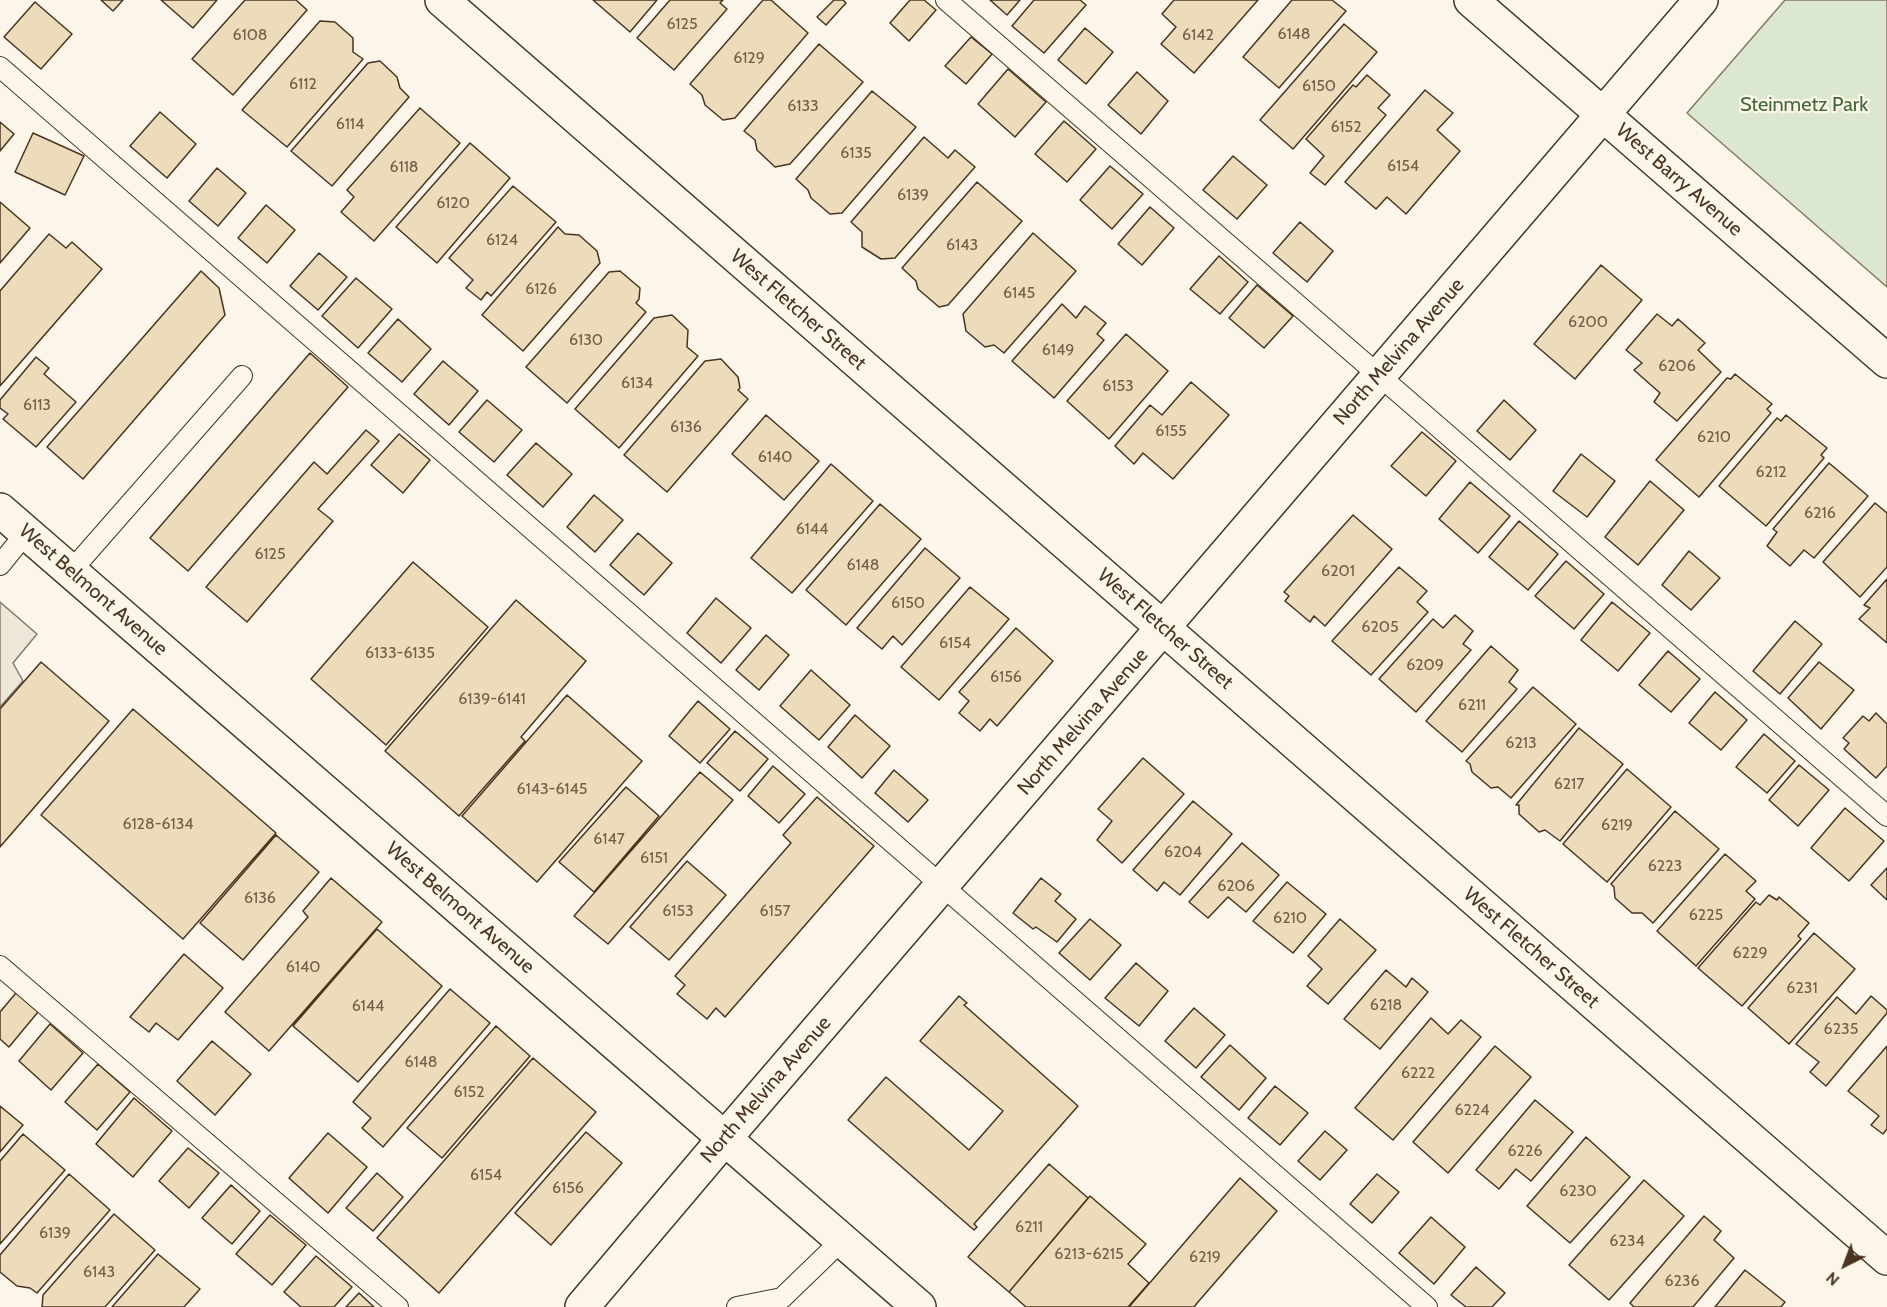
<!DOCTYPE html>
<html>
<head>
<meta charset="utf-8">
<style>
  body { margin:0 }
  #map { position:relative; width:1887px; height:1307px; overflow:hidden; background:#fbf6e9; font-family:Cabin,sans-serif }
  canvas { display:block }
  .north { position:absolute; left:1815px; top:1235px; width:60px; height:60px; -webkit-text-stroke:4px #fbf6e9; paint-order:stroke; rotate:222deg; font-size:16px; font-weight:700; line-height:24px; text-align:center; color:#4a3520 }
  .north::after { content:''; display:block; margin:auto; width:21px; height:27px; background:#4a3520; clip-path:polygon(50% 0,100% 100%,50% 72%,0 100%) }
</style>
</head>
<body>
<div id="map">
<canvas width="1887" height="1307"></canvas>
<div class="north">N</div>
</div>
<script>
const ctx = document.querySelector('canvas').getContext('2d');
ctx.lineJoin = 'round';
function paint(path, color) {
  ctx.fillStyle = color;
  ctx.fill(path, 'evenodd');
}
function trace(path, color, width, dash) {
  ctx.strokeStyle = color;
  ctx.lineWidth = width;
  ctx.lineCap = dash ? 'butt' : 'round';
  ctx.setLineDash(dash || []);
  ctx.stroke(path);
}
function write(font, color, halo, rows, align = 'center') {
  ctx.font = font + ' Cabin,sans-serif';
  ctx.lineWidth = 4.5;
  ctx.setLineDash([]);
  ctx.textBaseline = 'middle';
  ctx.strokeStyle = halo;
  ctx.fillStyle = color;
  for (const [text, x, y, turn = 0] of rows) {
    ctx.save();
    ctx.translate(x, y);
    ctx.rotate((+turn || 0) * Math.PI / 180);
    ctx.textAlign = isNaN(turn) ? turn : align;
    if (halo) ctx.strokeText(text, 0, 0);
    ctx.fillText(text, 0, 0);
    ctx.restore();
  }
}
const green = new Path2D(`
  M1785 0H1887V287L1687 113Z`);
const parking = new Path2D(`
  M0 602 37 634 13 663 23 681 0 707Z`);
const building = new Path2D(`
  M101 0H123L113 11Z
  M161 0H217L193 28Z
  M245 0H296L307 10 233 95 192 59Z
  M593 0H657L630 32Z
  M670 0H723L720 3 727 9 674 70 637 38Z
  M763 0H771L808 33 735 118 723 120 705 105 702 95 690 84Z
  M834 0H843L846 3 826 25 817 17Z
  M910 0H924L936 10 909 41 890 23Z
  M990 0H1020L1007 15Z
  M1034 0H1080L1086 5 1044 53 1012 26Z
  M1174 0H1258L1194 73 1161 44 1176 27 1162 14Z
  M1292 0H1332L1346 11 1279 88 1243 57Z
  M35 2 72 34 41 69 4 37Z
  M320 21 335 22 353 38V52L363 59 287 147 242 110Z
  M1344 24 1377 52 1293 149 1260 120Z
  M1085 28 1113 52 1086 84 1058 60Z
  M971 37 992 54 966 84 945 66Z
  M819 44 863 82 790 164 775 167 757 150 755 140 744 131Z
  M380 61 397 77 400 88 409 97 332 186 291 151 368 63Z
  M1008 69 1046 102 1015 137 978 104Z
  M1137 72 1168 101 1141 134 1108 105Z
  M1367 75 1390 95 1378 108 1386 115 1325 185 1310 173 1324 156 1306 139 1353 85 1356 87Z
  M1425 90 1453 113 1437 130 1460 151 1406 214 1387 197 1376 209 1345 182Z
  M872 91 916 127 842 213 830 214 811 198 808 190 796 179Z
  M420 108 460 143 374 241 341 212 354 197 347 190Z
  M160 112 196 144 167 178 130 146Z
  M1064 121 1096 149 1067 182 1035 154Z
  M0 122 14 134 0 151Z
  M33 133 84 156 65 195 15 172Z
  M924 137 948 158 955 150 975 167 895 258 881 259 862 247V232L851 222Z
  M470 143 510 178 437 263 396 227Z
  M1233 156 1267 185 1237 219 1203 190Z
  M1110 166 1143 194 1112 229 1080 200Z
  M217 168 246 193 218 226 189 201Z
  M977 182 1022 221 948 305 939 307 918 289 916 281 902 268Z
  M513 186 556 222 491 296 487 292 481 300 466 288 473 280 449 258Z
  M0 202 30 228 0 263Z
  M266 205 295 230 267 263 238 238Z
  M1150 207 1174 228 1142 265 1118 244Z
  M1300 222 1333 251 1307 282 1273 253Z
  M558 227 565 234 579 235 597 251 600 263 523 351 482 315Z
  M1033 233 1076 271 1004 353 994 345 985 347 966 331 963 314Z
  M49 234 66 248 72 242 102 269 0 386V291Z
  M319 253 347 277 318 310 290 286Z
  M1219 256 1248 282 1220 314 1190 289Z
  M1601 265 1642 300 1575 379 1534 344Z
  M201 271 219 288 225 315 83 479 47 447Z
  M620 271 640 288 639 299 636 303 646 312 567 403 526 367 609 272Z
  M356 278 392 309 358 348 322 316Z
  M1257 285 1293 316 1264 348 1229 318Z
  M1062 304 1076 318 1085 306 1106 323 1097 334 1104 340 1054 398 1012 361Z
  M1657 314 1672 326 1678 319 1705 343 1698 350 1721 372 1677 421 1654 402 1660 393 1634 370 1642 363 1626 350Z
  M672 315 688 330 687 347 698 356 619 448 575 409 654 318Z
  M398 319 431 349 402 382 368 353Z
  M1126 334 1168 371 1109 439 1067 401Z
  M310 353 348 387 188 571 150 538Z
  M36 357 49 368 44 374 76 402 36 447 3 419 8 414 0 408V400Z
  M721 359 738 377 740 388 738 390 748 399 667 492 624 455 705 361Z
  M443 361 478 391 449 425 414 394Z
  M1735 374 1772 404 1767 409 1771 413 1699 497 1656 460 1727 378 1731 379Z
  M1191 382 1229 415 1173 479 1143 453 1134 464 1115 446 1150 405 1162 415Z
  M487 400 522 430 494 462 459 432Z
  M1504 400 1536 430 1510 460 1477 431Z
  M766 415 819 461 784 500 732 454Z
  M1786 415 1827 448 1821 455 1824 458 1766 526 1719 486 1777 418 1781 421Z
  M366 430 379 441 318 509 333 521 247 622 206 587 314 462 327 474Z
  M1422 432 1456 461 1426 496 1391 466Z
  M399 434 430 460 403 493 371 465Z
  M536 443 572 474 543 507 507 475Z
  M1581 454 1615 481 1587 517 1553 491Z
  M1829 463 1868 496 1814 558 1804 550 1790 566 1767 546 1777 532 1773 529Z
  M831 464 873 501 792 593 751 558Z
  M1650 481 1684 510 1638 565 1605 537Z
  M1470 482 1510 516 1478 553 1439 519Z
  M594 495 623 520 595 552 567 527Z
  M1875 503 1887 513V567L1860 597 1823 562Z
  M880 504 921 539 846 625 806 590Z
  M1353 515 1392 549 1325 626 1314 616 1310 622 1285 601 1289 596 1284 592Z
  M1519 521 1558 554 1528 590 1489 557Z
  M638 533 672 563 644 595 610 565Z
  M925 548 960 578 902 645 893 636 882 649 857 628Z
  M1689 551 1720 578 1691 610 1662 585Z
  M1566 561 1604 594 1574 629 1535 596Z
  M413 562 488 627 386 745 311 679Z
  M1399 567 1427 591 1417 602 1428 612 1371 675 1332 641Z
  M1887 579V643L1859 619 1870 608 1864 605Z
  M970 587 1009 619 939 700 901 667Z
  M716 598 751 628 721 663 687 633Z
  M516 600 586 661 521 737 525 741 459 816 385 751Z
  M1612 602 1650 633 1618 671 1581 640Z
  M1455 615 1473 631 1463 644 1471 650 1416 712 1379 679 1433 619 1443 628Z
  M1795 621 1822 644 1780 694 1753 671Z
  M1016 628 1053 661 997 726 990 719 980 731 959 713 969 701 959 692Z
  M766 635 789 655 759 690 736 670Z
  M1491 646 1518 670 1509 682 1517 689 1462 752 1426 721Z
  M1668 651 1700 679 1671 712 1639 685Z
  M41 662 109 721 0 847V709Z
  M1819 662 1854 690 1821 729 1788 698Z
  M811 670 850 705 819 740 780 706Z
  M1533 687 1576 724 1511 798 1498 787 1491 788 1472 772 1470 764 1466 761Z
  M1715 692 1747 720 1721 750 1689 723Z
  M567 695 642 761 537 882 462 816Z
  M698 701 730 729 700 763 669 736Z
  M133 709 276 833 183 939 41 815Z
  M1876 713 1887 724V766L1876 778 1844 749 1849 743 1843 738 1863 716 1869 721Z
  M855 715 890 746 862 778 828 747Z
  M1579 728 1623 764 1560 841 1545 830 1539 832 1519 814V805H1516Z
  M735 731 768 759 740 791 707 763Z
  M1764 734 1795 761 1767 793 1736 767Z
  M1143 758 1184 794 1122 863 1097 840 1112 821 1098 809Z
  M1799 765 1829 790 1798 826 1769 800Z
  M773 766 805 794 779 823 748 796Z
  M1627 769 1671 807 1607 882 1563 844Z
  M894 770 928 800 908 822 875 793Z
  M700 772 733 800 608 944 574 916Z
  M626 787 659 816 594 892 559 862Z
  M817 797 874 846 725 1017 716 1008 707 1019 677 994 685 985 675 976 791 843 783 835Z
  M1193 801 1232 834 1180 895 1164 882 1157 891 1133 870Z
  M1845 808 1884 841 1849 881 1811 848Z
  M1675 811 1719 849 1653 923 1642 913H1632L1615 898 1614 887 1611 884Z
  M276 835 319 872 243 960 200 923Z
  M1242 843 1279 875 1246 912 1228 897 1208 918 1189 902Z
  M1725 854 1756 881 1746 891 1755 899 1696 966 1657 931Z
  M687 861 726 895 669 960 630 927Z
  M1887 868V900L1871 885Z
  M331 878 382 922 269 1051 225 1012 308 917 303 911Z
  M1041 878 1061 894 1055 901 1076 919 1057 942 1036 927 1033 929 1013 913Z
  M1287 882 1326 914 1293 953 1253 921Z
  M1769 895 1777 900 1779 897 1809 923 1798 936 1801 939 1742 1006 1698 968 1756 902 1760 905Z
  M1090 919 1121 945 1090 980 1059 953Z
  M1340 919 1376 950 1328 1004 1307 986 1322 969 1308 956Z
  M377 929 442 986 358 1082 293 1026Z
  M1814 933 1855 969 1789 1044 1748 1008Z
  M184 954 223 988 178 1040 156 1023 149 1032 130 1017Z
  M1136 963 1168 991 1139 1026 1105 998Z
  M1386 970 1406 987 1412 978 1428 992 1380 1049 1344 1019Z
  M450 989 490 1023 383 1147 362 1128 371 1118 353 1102Z
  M16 993 38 1012 9 1047 0 1039V1012Z
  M959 996 967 1003 964 1005 1078 1106 974 1224 977 1227 974 1230 848 1120 886 1077 969 1150 1003 1111 920 1041Z
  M1871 996 1887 1010V1013L1826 1086 1810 1072 1819 1062 1796 1044 1837 997 1856 1014Z
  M1194 1008 1225 1035 1196 1068 1165 1041Z
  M1431 1018 1448 1034 1461 1020 1481 1037 1393 1140 1355 1108Z
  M50 1024 83 1053 51 1090 19 1061Z
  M496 1026 530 1056 442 1158 407 1128Z
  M212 1041 251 1074 215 1115 177 1081Z
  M1230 1045 1266 1078 1239 1110 1201 1077Z
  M1495 1046 1531 1077 1448 1173 1413 1142Z
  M1887 1046V1129L1883 1134 1871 1125 1879 1116 1848 1091Z
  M533 1058 596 1112 439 1293 377 1238Z
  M98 1064 130 1092 97 1130 65 1102Z
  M1275 1086 1308 1113 1280 1145 1248 1118Z
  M134 1098 172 1131 133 1177 96 1144Z
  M1535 1100 1573 1132 1531 1181 1516 1169 1499 1189 1476 1170Z
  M0 1106 23 1125 0 1152Z
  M1325 1131 1347 1150 1320 1180 1298 1161Z
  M586 1132 622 1163 551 1245 515 1213Z
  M328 1133 367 1167 328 1213 289 1178Z
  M23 1134 65 1170 0 1244V1161Z
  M1586 1137 1630 1177 1570 1243 1527 1206Z
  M188 1148 219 1173 189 1208 159 1181Z
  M1049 1164 1088 1198 1009 1292 968 1257Z
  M377 1173 403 1197 373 1231 346 1208Z
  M69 1174 110 1210 37 1293 30 1288 17 1286 0 1272V1255Z
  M1377 1174 1399 1192 1372 1223 1350 1204Z
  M1240 1178 1277 1211 1198 1302 1194 1307H1129Z
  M1644 1180 1684 1216 1609 1300 1569 1265Z
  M231 1185 260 1211 232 1244 202 1218Z
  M1090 1196 1146 1244 1128 1264 1149 1283 1128 1307H1026L1009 1292Z
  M114 1214 155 1250 105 1307H42L43 1295Z
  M270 1215 306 1245 272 1285 236 1254Z
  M1704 1216 1721 1231 1714 1240 1734 1258 1693 1307H1634L1630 1303Z
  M1431 1217 1465 1247 1434 1284 1399 1253Z
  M158 1254 200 1289 184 1307H112Z
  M316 1256 352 1287 334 1307H301L284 1292Z
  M1476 1267 1505 1293 1492 1307H1466L1451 1295Z
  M1745 1270 1785 1302 1781 1307H1715Z
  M359 1293 374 1307H346Z`);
const lane = new Path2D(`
  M946 0 1887 816
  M0 67 1427 1307
  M0 565 26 533
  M71 571 242 376
  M0 966 398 1307
  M737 1307 782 1298 842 1240`);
const street = new Path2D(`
  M442 0 1887 1258
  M1471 0 1887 361
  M582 1307 725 1138 1701 0`);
const secondary = new Path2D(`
  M0 510 919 1307`);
const numberNames = [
  ["6125",682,24],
  ["6148",1294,34],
  ["6108",250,35],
  ["6142",1198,35],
  ["6129",749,58],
  ["6112",303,84],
  ["6150",1319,86],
  ["6133",803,106],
  ["6114",350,124],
  ["6152",1346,127],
  ["6135",856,153],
  ["6154",1403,166],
  ["6118",404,167],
  ["6139",913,195],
  ["6120",453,203],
  ["6124",502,240],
  ["6143",962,245],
  ["6126",541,289],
  ["6145",1019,293],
  ["6200",1588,322],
  ["6130",586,340],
  ["6149",1058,350],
  ["6206",1677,366],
  ["6134",637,383],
  ["6153",1118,386],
  ["6113",37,405],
  ["6136",686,427],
  ["6155",1171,431],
  ["6210",1714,437],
  ["6140",775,457],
  ["6212",1771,472],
  ["6216",1820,513],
  ["6144",812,529],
  ["6125",270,554],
  ["6148",863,565],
  ["6201",1338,571],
  ["6150",908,603],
  ["6205",1380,627],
  ["6154",955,643],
  ["6133-6135",400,653],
  ["6209",1425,665],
  ["6156",1006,677],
  ["6139-6141",492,699],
  ["6211",1472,705],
  ["6213",1521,743],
  ["6217",1569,784],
  ["6143-6145",552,789],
  ["6128-6134",158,824],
  ["6219",1617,825],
  ["6147",609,839],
  ["6204",1183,852],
  ["6151",654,858],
  ["6223",1665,866],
  ["6206",1236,886],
  ["6136",260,898],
  ["6153",678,911],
  ["6157",775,911],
  ["6225",1706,915],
  ["6210",1290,918],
  ["6229",1750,953],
  ["6140",303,967],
  ["6231",1802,988],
  ["6218",1386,1005],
  ["6144",368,1006],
  ["6235",1841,1029],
  ["6148",421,1062],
  ["6222",1418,1073],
  ["6152",469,1092],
  ["6224",1472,1110],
  ["6226",1525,1151],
  ["6154",486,1175],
  ["6156",568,1188],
  ["6230",1578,1191],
  ["6211",1029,1227],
  ["6139",55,1233],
  ["6234",1627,1241],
  ["6213-6215",1089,1254],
  ["6219",1205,1257],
  ["6143",99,1272],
  ["6236",1682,1281]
];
const parkNames = [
  ["Steinmetz Park",1804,105]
];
const streetNames = [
  ["West Barry Avenue",1679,180,41],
  ["West Fletcher Street",798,310,41],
  ["North Melvina Avenue",1399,352,-49],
  ["West Belmont Avenue",93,590,41],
  ["West Fletcher Street",1165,629,41],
  ["North Melvina Avenue",1083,722,-49],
  ["West Belmont Avenue",460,908,41],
  ["West Fletcher Street",1531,948,41],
  ["North Melvina Avenue",766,1090,-49]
];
paint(green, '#dce7d0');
trace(green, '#887966', 1.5);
paint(parking, '#ede7d9');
trace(parking, '#887966', 1.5);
paint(building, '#ecdcbc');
trace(building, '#4a3520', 1.5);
trace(lane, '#4a3520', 22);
trace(street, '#4a3520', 36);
trace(secondary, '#4a3520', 36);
trace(lane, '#fbf6e9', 20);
trace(street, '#fbf6e9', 33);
trace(secondary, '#fbf6e9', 33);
write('16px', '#725f47', null, numberNames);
write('20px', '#436837', '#fbf6e9', parkNames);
write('20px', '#4a3520', '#fbf6e9', streetNames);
</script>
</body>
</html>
